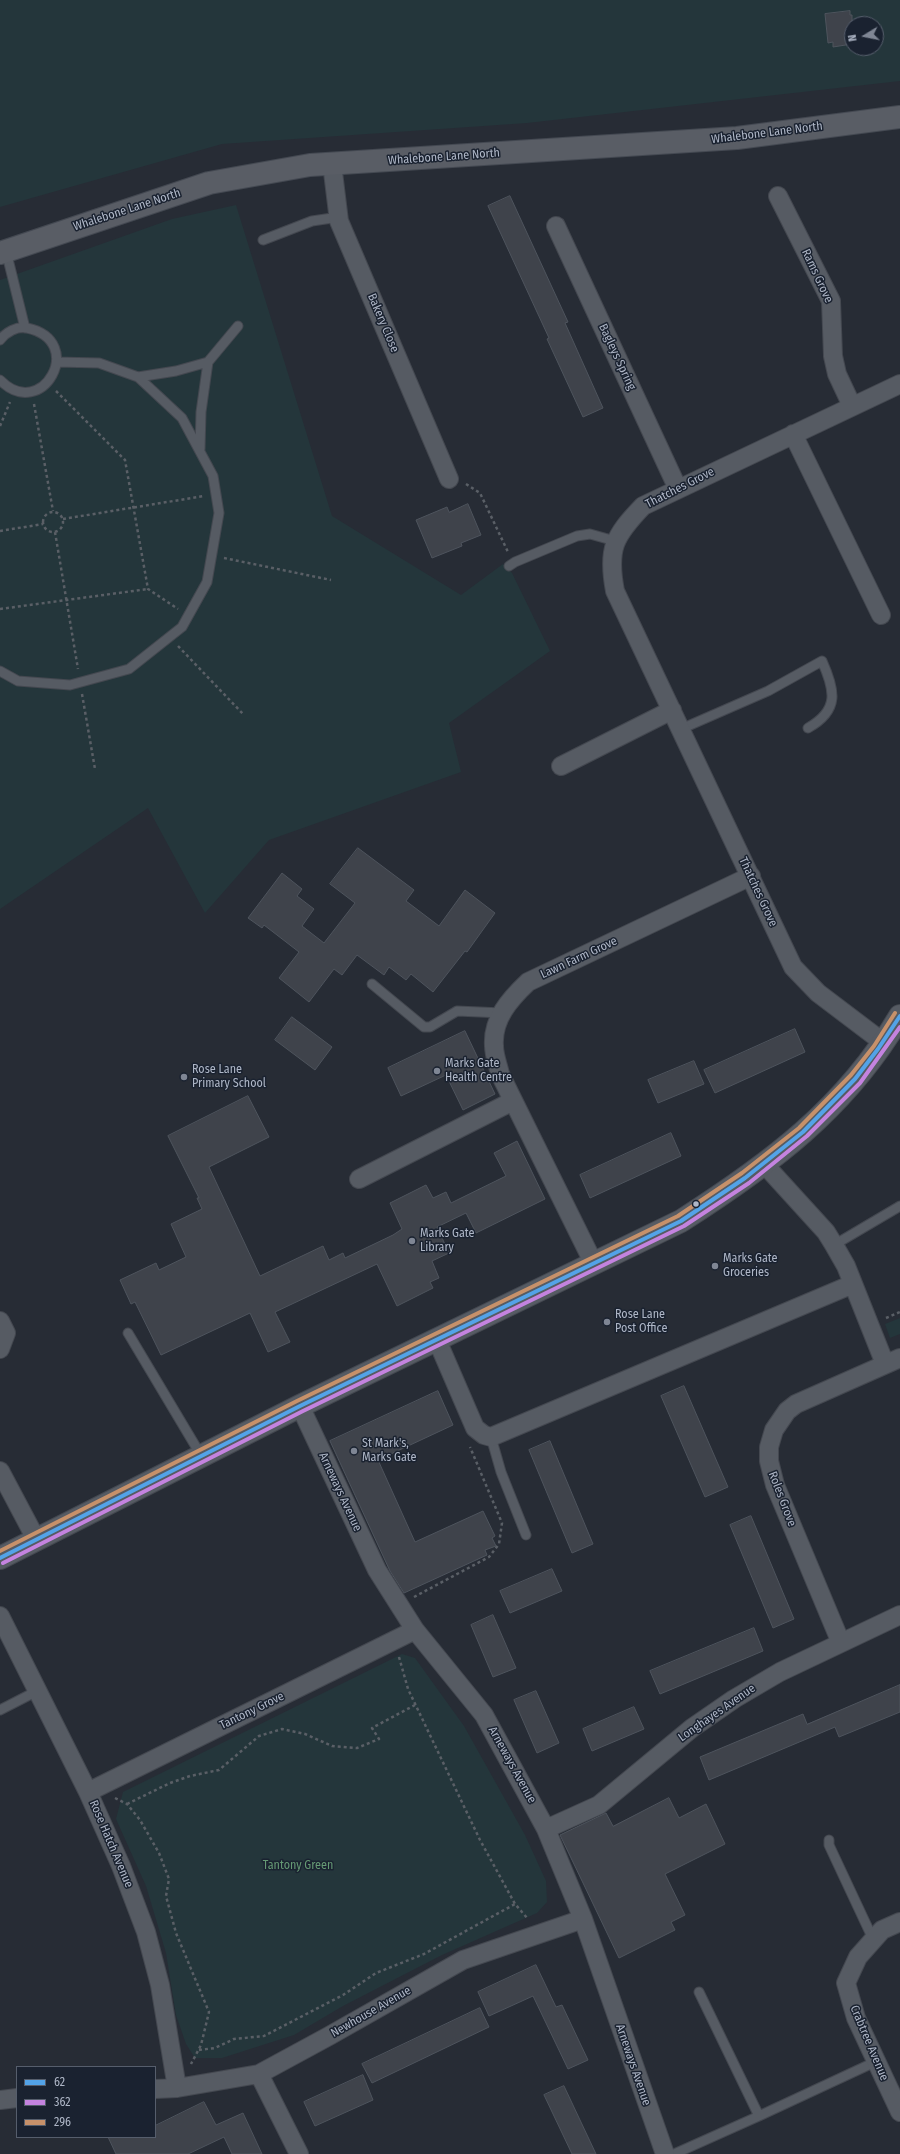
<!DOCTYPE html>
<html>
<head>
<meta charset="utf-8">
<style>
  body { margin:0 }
  #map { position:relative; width:900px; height:2154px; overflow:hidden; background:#272c35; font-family:"Fira Sans Condensed",sans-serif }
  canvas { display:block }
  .legend { position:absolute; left:16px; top:2066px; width:140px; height:72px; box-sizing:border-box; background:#1a2230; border:1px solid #565e6c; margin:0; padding:5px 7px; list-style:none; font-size:12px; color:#afb7c7 }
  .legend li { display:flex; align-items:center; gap:8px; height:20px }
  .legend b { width:20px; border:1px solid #565e6c }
  .north { position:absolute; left:844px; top:16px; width:40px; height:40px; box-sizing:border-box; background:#1a2230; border:1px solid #565e6c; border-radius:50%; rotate:260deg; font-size:11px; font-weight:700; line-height:16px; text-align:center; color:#afb7c7 }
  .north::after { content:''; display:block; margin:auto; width:14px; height:18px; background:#7f8694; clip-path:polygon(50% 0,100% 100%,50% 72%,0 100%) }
</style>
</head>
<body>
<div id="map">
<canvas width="900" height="2154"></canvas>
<ul class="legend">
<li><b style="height:5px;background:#53a3e8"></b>62</li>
<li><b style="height:5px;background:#c483df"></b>362</li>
<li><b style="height:5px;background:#c7916a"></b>296</li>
</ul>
<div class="north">N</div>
</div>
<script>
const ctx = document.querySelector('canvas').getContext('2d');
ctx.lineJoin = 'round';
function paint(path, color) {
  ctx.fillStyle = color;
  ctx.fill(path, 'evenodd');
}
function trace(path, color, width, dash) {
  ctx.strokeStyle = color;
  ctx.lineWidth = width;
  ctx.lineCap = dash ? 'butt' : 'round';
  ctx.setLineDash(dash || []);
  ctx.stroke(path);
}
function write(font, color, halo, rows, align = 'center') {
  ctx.font = font + ' "Fira Sans Condensed",sans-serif';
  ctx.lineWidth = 3;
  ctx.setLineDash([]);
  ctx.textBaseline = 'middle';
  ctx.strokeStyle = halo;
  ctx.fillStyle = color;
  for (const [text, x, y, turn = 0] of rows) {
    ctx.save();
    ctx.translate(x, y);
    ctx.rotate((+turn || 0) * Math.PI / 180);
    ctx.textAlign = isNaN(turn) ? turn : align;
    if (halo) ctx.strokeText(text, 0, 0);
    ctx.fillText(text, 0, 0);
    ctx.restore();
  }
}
const green = new Path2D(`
  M0 0H900V81L527 123 222 144 0 207ZM852 24H876V48H852Z
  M236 205 332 516 461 595 503 564 512 573 550 651 449 723 461 772 269 840 205 913 148 808 0 909V280L172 219Z
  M900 1318V1334L890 1338 885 1324Z
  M402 1654 415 1658 464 1726 525 1835 546 1881 547 1902 537 1913 442 1955 343 2006 294 2035 222 2058H195L186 2044 176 2015 166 1953 146 1886 116 1819 123 1792Z`);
const building = new Path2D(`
  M850 11V15H852V44L833 47V42L828 43 825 14Z
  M510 196 568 322 565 323 603 408 583 417 547 339 549 338 488 206Z
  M468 504 481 535 461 543 462 546 432 558 416 520 447 507 449 512Z
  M358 848 414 890 406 901 439 926 465 890 495 913 467 952 465 951 433 992 411 974 406 980 389 967 384 975 357 955 342 975 334 969 309 1002 279 978 299 952 264 925 262 928 248 918 282 873 302 889 297 896 314 909 302 926 324 943 355 903 330 884Z
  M292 1017 332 1047 315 1070 275 1040Z
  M795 1029 805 1052 715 1093 704 1070Z
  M465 1031 495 1094 463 1110 446 1075 401 1096 388 1068Z
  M694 1061 704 1084 658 1103 648 1080Z
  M248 1096 269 1137 209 1167 260 1276 323 1246 329 1260 343 1253 345 1258 393 1235 402 1229 390 1203 426 1185 433 1198 446 1192 451 1203 506 1176 494 1153 517 1141 545 1199 476 1233 466 1213 437 1227 449 1253 432 1261 439 1278 430 1282 433 1288 397 1306 377 1264 275 1312 290 1342 268 1352 250 1313 161 1355 135 1302 131 1304 120 1280 156 1263 159 1270 186 1257 171 1224 202 1209 197 1198H199L168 1136Z
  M671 1133 681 1156 590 1198 580 1175Z
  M684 1386 728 1487 705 1497 661 1396Z
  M438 1391 453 1425 378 1460 415 1542 483 1511 495 1536 492 1538 496 1546 485 1550 487 1555 404 1593 390 1571 330 1441Z
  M550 1441 593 1544 572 1553 529 1450Z
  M751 1516 794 1619 773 1628 730 1525Z
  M552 1569 562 1591 510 1613 500 1591Z
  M493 1615 516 1668 493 1677 471 1625Z
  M754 1628 763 1651 660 1694 650 1671Z
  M900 1685V1712L839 1737 835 1727 709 1780 700 1757 803 1714 807 1724Z
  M536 1691 559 1743 537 1753 514 1700Z
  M634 1707 644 1729 592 1751 583 1729Z
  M669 1798 679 1818 706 1804 725 1844 665 1874 685 1915 671 1922 675 1930 619 1958 560 1835 606 1813 613 1826Z
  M536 1965 556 2007 562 2005 588 2060 568 2069 533 1996 489 2016 478 1992Z
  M480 2008 489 2027 372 2083 362 2064Z
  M363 2075 373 2100 315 2126 304 2102Z
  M564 2086 596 2154H572L544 2095Z
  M204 2102 216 2125 243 2113 262 2154H232L224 2137 188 2154H116L108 2137H155V2126Z`);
const path = new Path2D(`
  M56 391 125 460 148 589 178 609
  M34 404 53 511
  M0 426 10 402
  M466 484 480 493 508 552
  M43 522a10 10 0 1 1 20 0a10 10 0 1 1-20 0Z
  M63 519 204 496
  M0 531 43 524
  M55 532 78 669
  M224 558 331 580
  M0 609 148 589
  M178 646 244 715
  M82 694 95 769
  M886 1318 900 1312
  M414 1597 489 1557 499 1544 502 1523 470 1447
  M399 1657 408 1689 480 1840 515 1904 528 1919
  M115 1798 127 1804 140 1820 159 1853 169 1879 166 1896 176 1933 209 2012 201 2045 191 2064
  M127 1804 170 1783 190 1776 219 1770 259 1736 282 1729 305 1734 332 1746 357 1748 379 1739 372 1728 415 1705
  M199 2050 215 2048 234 2039 264 2036 343 1995 376 1973 424 1954 515 1904`);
const service = new Path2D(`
  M263 240 312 221 339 217
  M6 251 25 328
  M0 340C6 332 17 326 27 328 88 341 42 423 0 380
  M138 377 176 371 208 362
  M200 449 201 412 208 362 238 326
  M509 566 515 562 577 536 590 534 615 541
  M0 671 18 681 70 685 129 669 182 627 207 582 219 513 213 476 182 418 138 377 99 363 57 362
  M681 729 768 691 822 661C835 690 840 710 808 728
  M372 984 424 1027H430L457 1011 502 1013
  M834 1245 900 1206
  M128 1333 202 1457
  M491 1437 501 1472 526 1535
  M0 1710 39 1690
  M829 1840V1845L873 1939
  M699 1992 759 2116 875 2062
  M674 2154 759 2116`);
const minor = new Path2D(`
  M332 164 339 221 449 479
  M778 196 831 301 833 356 837 374 852 406
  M556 226 678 489
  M793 434 881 615
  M561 766 672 710
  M884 1043 818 993 793 967 615 591C607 549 614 536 643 506L900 384
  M765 1165 826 1232 834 1245 846 1266 885 1364
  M359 1179 513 1101
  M594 1264 500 1074C498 1065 494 1055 494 1046 492 1019 510 999 528 982L751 876
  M0 1321 6 1333 0 1349
  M437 1340 475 1428 484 1435 491 1437 853 1284
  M300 1406 377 1570 415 1630 484 1715 546 1829 583 1919 665 2154
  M0 1471 36 1539
  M0 1616 88 1792 121 1866 146 1932 160 1985 177 2088
  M841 1643 775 1485 769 1461V1447L774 1430 787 1411 796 1404 900 1358
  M88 1792 415 1630
  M546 1829 599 1805 692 1728 734 1699 780 1672 900 1615
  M900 1922 882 1930 858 1957 846 1983 856 2018 900 2112
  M259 2074 299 2154
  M155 2089 177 2088 259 2074 329 2036 463 1960 583 1919
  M0 2100 17 2098`);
const tertiary = new Path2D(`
  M0 1558 300 1406 681 1221C770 1164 845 1109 900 1016`);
const primary = new Path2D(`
  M0 253 209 183 310 165 737 138 900 117`);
const bus1 = new Path2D(`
  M0 1558 300 1406 681 1221 745 1178 803 1132 855 1079 878 1049 900 1016`);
const bus2 = new Path2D(`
  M3 1563 303 1411 684 1226 749 1183 807 1136 860 1083 900 1027`);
const bus3 = new Path2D(`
  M0 1551 297 1401 678 1216 742 1173 799 1128 851 1075 874 1046 895 1013`);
const markers = [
  [437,1071,4,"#7f8694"],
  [184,1077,4,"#7f8694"],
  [696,1204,3.5,"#afb7c7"],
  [412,1241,4,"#7f8694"],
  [715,1266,4,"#7f8694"],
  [607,1322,4,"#7f8694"],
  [354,1451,4,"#7f8694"]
];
const streetNames = [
  ["Whalebone Lane North",767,133,-7],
  ["Whalebone Lane North",444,157,-4],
  ["Whalebone Lane North",127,210,-18],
  ["Rams Grove",817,276,65],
  ["Bakery Close",383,323,67],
  ["Bagleys Spring",617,357,65],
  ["Thatches Grove",680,488,-27],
  ["Thatches Grove",758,892,65],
  ["Lawn Farm Grove",579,958,-25],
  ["Arneways Avenue",340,1492,65],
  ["Roles Grove",782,1499,69],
  ["Tantony Grove",252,1711,-26],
  ["Longhayes Avenue",717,1713,-35],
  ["Arneways Avenue",512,1765,61],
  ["Rose Hatch Avenue",111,1844,67],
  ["Newhouse Avenue",371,2012,-30],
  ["Crabtree Avenue",869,2043,67],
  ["Arneways Avenue",633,2065,71]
];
const poiNames = [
  ["Marks Gate",445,1064],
  ["Health Centre",445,1078],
  ["Rose Lane",192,1070],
  ["Primary School",192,1084],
  ["Marks Gate",420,1234],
  ["Library",420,1248],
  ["Marks Gate",723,1259],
  ["Groceries",723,1273],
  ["Rose Lane",615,1315],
  ["Post Office",615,1329],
  ["St Mark's,",362,1444],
  ["Marks Gate",362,1458]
];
const parkNames = [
  ["Tantony Green",298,1866]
];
paint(green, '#24363b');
paint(building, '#3f434b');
trace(building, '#4e545d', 1);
trace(service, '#444850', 11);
trace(minor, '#444850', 20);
trace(tertiary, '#444850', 24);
trace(primary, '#444952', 24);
trace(path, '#5a5f66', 2.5, [3, 3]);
trace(service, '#565b63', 9);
trace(minor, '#565b63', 18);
trace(tertiary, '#565b63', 22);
trace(primary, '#595d65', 22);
trace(bus1, '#53a3e8', 4);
trace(bus2, '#c483df', 4);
trace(bus3, '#c7916a', 4);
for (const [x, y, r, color] of markers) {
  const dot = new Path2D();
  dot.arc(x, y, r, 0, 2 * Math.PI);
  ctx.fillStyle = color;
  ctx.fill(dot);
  trace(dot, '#1a2230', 1.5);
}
write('12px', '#afb7c7', '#1a2230', streetNames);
write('12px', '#afb7c7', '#1a2230', poiNames, 'left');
write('12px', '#659974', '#1a2230', parkNames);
</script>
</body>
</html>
